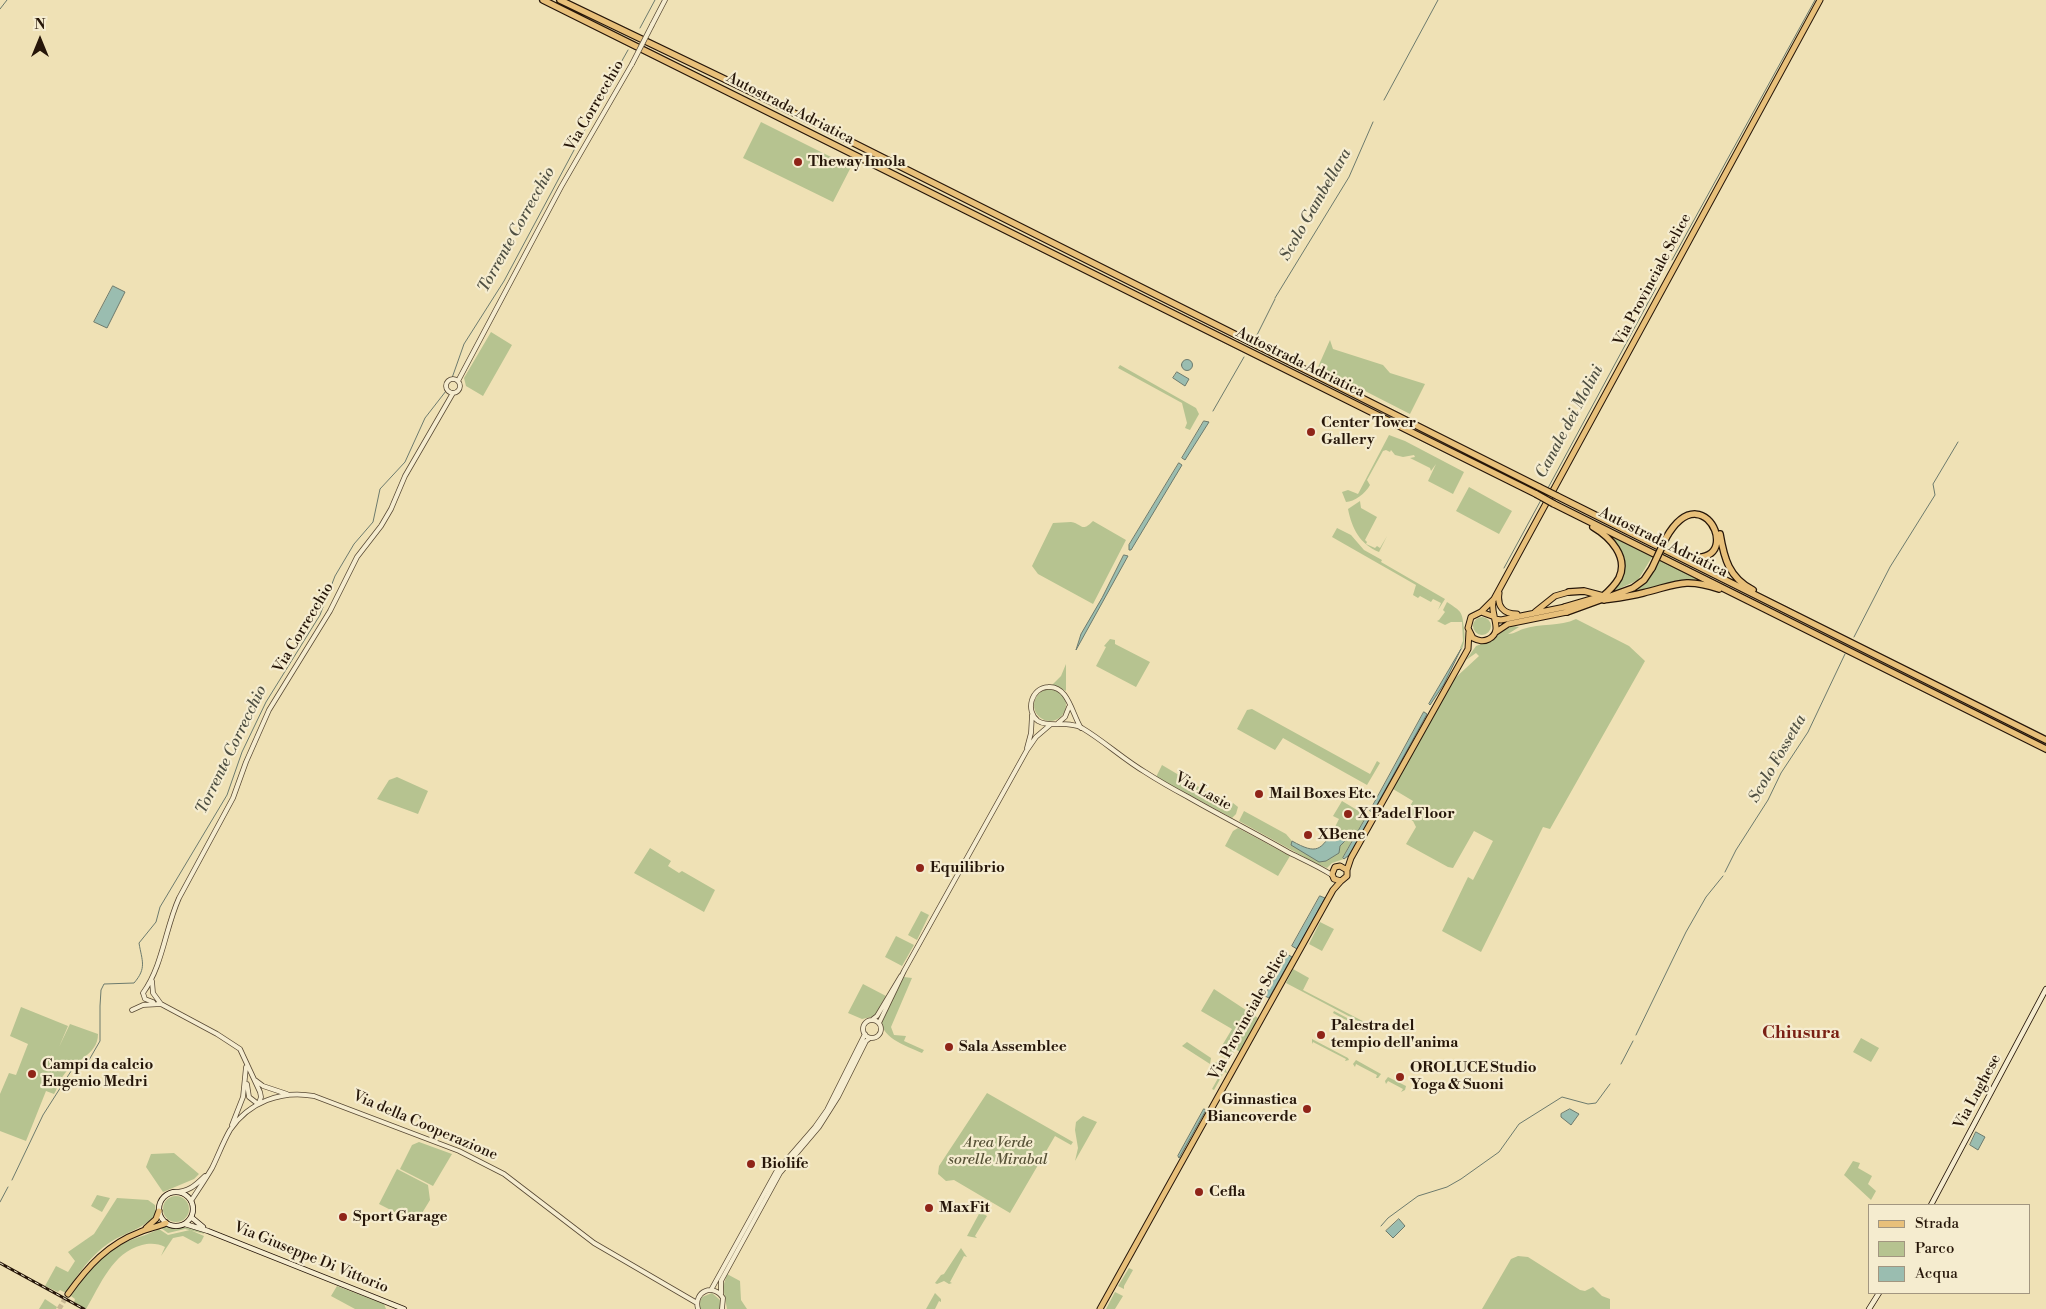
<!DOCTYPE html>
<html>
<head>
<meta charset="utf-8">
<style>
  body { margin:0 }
  #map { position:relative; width:2046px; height:1309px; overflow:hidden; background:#efe1b5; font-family:"Libre Bodoni",serif }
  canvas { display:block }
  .legend { position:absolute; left:1868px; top:1204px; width:162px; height:90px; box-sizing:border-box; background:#f5eccf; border:1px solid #a29680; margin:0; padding:6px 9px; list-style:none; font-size:15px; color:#261609 }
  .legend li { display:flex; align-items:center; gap:10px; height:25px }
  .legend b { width:25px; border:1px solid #a29680 }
  .north { position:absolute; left:15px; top:15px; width:50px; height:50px; -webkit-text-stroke:4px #f5eccf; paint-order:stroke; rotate:0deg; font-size:14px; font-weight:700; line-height:20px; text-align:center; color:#261609 }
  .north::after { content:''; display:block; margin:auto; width:18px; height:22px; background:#261609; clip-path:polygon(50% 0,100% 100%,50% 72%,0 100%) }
</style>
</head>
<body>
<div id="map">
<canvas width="2046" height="1309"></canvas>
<ul class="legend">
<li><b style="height:6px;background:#e8c07a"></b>Strada</li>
<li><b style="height:14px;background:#b6c390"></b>Parco</li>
<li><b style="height:14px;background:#9abdb0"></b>Acqua</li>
</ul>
<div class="north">N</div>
</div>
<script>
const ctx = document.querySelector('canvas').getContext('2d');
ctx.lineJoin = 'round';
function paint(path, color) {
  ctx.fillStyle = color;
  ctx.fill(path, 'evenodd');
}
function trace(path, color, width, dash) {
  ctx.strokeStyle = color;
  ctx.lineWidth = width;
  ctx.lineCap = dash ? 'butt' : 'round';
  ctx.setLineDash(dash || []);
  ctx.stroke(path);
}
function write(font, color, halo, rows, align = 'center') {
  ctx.font = font + ' "Libre Bodoni",serif';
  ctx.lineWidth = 4.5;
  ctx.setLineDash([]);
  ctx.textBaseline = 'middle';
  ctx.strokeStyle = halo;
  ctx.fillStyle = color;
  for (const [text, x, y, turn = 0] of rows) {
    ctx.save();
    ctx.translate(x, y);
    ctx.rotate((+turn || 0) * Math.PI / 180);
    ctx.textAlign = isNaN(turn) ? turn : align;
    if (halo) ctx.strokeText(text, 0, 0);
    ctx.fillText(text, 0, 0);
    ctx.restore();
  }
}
const green = new Path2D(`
  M761 122 851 167 833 202 743 158Z
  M491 332 512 345 483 396 466 386 464 378Z
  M1330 340 1333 349 1383 365 1390 373 1425 384 1410 414 1318 367Z
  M1120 365 1196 408 1199 414 1190 430 1185 428 1187 423 1182 403 1118 368Z
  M1389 435 1405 441 1464 472 1453 494 1428 481 1436 464 1431 471 1430 468 1410 458 1415 457 1414 455 1403 457 1395 455 1391 450 1390 452 1386 450 1383 451 1367 480 1370 485C1366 493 1354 502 1346 502L1342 492 1348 490 1358 494Z
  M1469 487 1512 511 1499 534 1456 511Z
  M1360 501 1361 508 1377 517 1365 540 1367 542 1366 544 1375 548 1377 546 1380 548 1387 536 1379 552C1360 544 1352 529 1348 509Z
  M1093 521 1126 540 1093 604 1038 574 1032 566 1053 523C1059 523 1065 522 1071 522 1083 524 1081 533 1093 521Z
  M1337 528 1351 535 1364 550 1382 560 1381 562 1445 599 1438 610 1441 603 1433 599 1431 602 1420 596 1418 598 1413 595 1416 585 1332 537Z
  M1611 536 1652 557 1638 580 1612 592 1623 574 1619 547Z
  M1658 560 1702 581H1675L1640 593 1619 596 1632 590Z
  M1447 602C1462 612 1462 611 1464 629 1465 637 1465 641 1462 649L1460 648 1463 641 1462 622H1451L1445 625 1437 621 1439 620 1445 612 1443 610Z
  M1473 626a9 9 0 1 1 18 0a9 9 0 1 1-18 0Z
  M1576 619 1629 646 1645 661 1550 829 1543 827 1481 952 1442 931 1468 877 1473 880 1493 841 1474 831 1453 868 1448 867 1406 844 1416 827 1413 821 1404 816 1413 801 1393 789 1453 680 1479 656 1476 653 1466 660 1476 646 1489 641 1500 631 1513 626 1519 627 1508 634C1514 634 1517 631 1523 629 1540 623 1560 627 1576 619Z
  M1110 639 1115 640V644L1150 662 1136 687 1096 666 1106 647 1104 646Z
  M1066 664V691L1052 685 1061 676Z
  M1034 705a16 16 0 1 1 32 0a16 16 0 1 1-32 0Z
  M1252 709 1370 774 1377 761 1380 763 1367 785 1283 738 1275 750 1237 729 1247 710Z
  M1162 765 1231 806 1233 803 1238 807 1236 814 1232 818 1156 777Z
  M397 777 428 791 418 814 377 799 389 780Z
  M1342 801 1367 816 1343 857 1344 859 1332 863 1327 868 1315 863 1239 821 1244 811 1286 834 1292 841 1291 843 1326 861 1337 854 1340 846 1348 838 1340 835 1335 827 1339 819 1333 816Z
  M1238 828 1290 856 1278 876 1225 846 1233 831Z
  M650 848 671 861 668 866 679 873 682 871 715 890 704 912 634 873Z
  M921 911 929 915 917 940 908 935Z
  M1320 922 1334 929 1322 951 1309 944Z
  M896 936 914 945 902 966 885 957Z
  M1293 969 1309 978 1303 990 1376 1028 1375 1030 1286 983Z
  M904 977 912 978 891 1027 894 1035 906 1036 904 1041 924 1050 922 1053C907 1046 876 1037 883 1016Z
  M863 984 886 996 876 1016 862 1019 848 1013Z
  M1214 989 1258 1018 1240 1052 1235 1049 1230 1060 1217 1054 1232 1029 1201 1011Z
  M21 1007 68 1026 59 1047 70 1024 98 1034C98 1056 73 1060 63 1076 59 1081 58 1088 54 1094L46 1091 26 1141 0 1131V1094L9 1073 16 1075 28 1044 10 1036Z
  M1334 1011 1364 1027 1363 1029 1333 1013Z
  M1861 1038 1879 1048 1871 1062 1853 1052Z
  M1312 1039 1348 1058 1349 1060 1345 1061 1346 1059 1313 1042 1312 1044Z
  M1187 1042 1211 1058 1210 1064 1182 1046Z
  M1356 1060 1381 1074 1378 1078H1376L1377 1075 1356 1064 1355 1067 1353 1064Z
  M1216 1062 1224 1065 1227 1073 1224 1072 1214 1090 1212 1089 1222 1071 1214 1066Z
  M1388 1077 1406 1086 1405 1090 1401 1092 1403 1089 1388 1081 1386 1084 1385 1081Z
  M987 1093 1073 1142 1071 1145 1055 1136 1010 1213 954 1180 946 1181 938 1174 939 1166Z
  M1083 1116 1097 1122 1075 1161 1078 1148 1075 1130 1076 1122Z
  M419 1142 452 1154 433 1186 400 1169 412 1145Z
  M174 1153 199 1174 194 1179 163 1192 146 1167 151 1154Z
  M1853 1161 1860 1163 1858 1168 1872 1176 1868 1184 1876 1191 1871 1200 1844 1175Z
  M397 1169 428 1185 430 1200 416 1223 379 1204Z
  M97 1195 110 1198 102 1212 91 1206Z
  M163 1209a13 13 0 1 1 26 0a13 13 0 1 1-26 0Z
  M117 1198 148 1200 155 1205 156 1213C147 1228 123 1233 109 1243 90 1256 78 1274 66 1293L60 1290 58 1292 45 1286 56 1266 68 1272 75 1261 68 1252 94 1234Z
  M980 1212 987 1216 975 1236 977 1238 967 1236Z
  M166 1226C180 1229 193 1224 205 1234L185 1229 168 1233 161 1228Z
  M159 1229 168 1235 190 1230 204 1236 201 1242 198 1244 183 1236 173 1238 161 1256 165 1247C158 1243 149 1243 142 1245 112 1253 101 1284 86 1309L74 1302 75 1299 71 1296C85 1274 102 1254 126 1242 137 1237 148 1235 159 1229Z
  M961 1248 967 1257 964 1256 950 1282 952 1283 949 1284 944 1281 937 1284 935 1283 941 1275 944 1274Z
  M1518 1256 1528 1257 1580 1290 1585 1291 1593 1287 1602 1296 1610 1299V1309H1482L1511 1259Z
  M1129 1268 1133 1270 1124 1286V1289L1118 1286Z
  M727 1274 740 1281 741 1300 747 1309H727L723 1287Z
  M337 1286 384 1304 386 1309H355L331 1296Z
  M1115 1292 1123 1296 1115 1309H1106Z
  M712 1293 720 1300V1309H700L699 1304 702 1297Z
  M935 1293 941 1299V1302L939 1301 935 1309H926Z
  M45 1299 57 1307 56 1309H39Z`);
const water = new Path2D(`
  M113 286 125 292 107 328 94 322Z
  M1181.5 365a5.5 5.5 0 1 1 11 0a5.5 5.5 0 1 1-11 0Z
  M1177 372 1189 379 1185 386 1173 378Z
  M1204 421 1209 422 1185 460 1182 458Z
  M1179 463 1182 465 1131 550H1129V545Z
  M1124 555 1128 556 1076 650 1081 634 1102 598Z
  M1461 649 1444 684 1430 705 1429 704Z
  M1424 712 1427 714 1373 812 1370 811Z
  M1367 816 1370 818C1363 830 1356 852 1344 859L1343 858Z
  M1335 827 1340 835 1345 834 1348 838 1340 846 1339 853 1326 861 1319 862 1291 845 1292 841C1317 855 1321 851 1335 827Z
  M1320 896 1325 898 1297 949 1292 946Z
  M1287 954 1292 957 1269 998 1265 996Z
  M1204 1109 1206 1110 1179 1158 1178 1156Z
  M1570 1109 1579 1114 1571 1125 1561 1117V1114Z
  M1976 1132 1985 1137 1978 1150 1970 1145Z
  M1399 1219 1405 1226 1393 1238 1386 1231Z`);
const stream = new Path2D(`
  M0 9 7 0
  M640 28 655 0
  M605 91 628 50
  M1384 100 1438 0
  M1672 260 1815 0
  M1275 298 1349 177 1373 122
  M1256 337 1275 299
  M452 378 464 344 504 281 604 94
  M1213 411 1244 357
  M1548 488 1656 288
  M1504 568 1541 500
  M1854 637 1890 567 1935 495 1933 484 1958 442
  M1725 872 1736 850 1768 800 1781 773 1808 732 1845 654
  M1636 1035 1686 932 1706 897 1723 876
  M1621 1064 1633 1041
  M12 1180 43 1115 73 1068 89 1060 100 1041V1006L101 990 104 984 134 983C147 968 142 961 139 943L156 922 160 907 227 795 242 752 266 702 320 615 335 576 354 544 373 522 380 489 405 462 425 418 446 391
  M0 1202 8 1187
  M1381 1226 1388 1218 1418 1196 1447 1187 1461 1179 1499 1152 1519 1124 1562 1097 1588 1104 1596 1103 1610 1084`);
const trunkTunnel = new Path2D(`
  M59 1309 68 1294`);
const tertiary = new Path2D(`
  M652 25 665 0
  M446 386a7 7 0 1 1 14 0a7 7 0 1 1-14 0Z
  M458 381 561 187 632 64
  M1058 723 1065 717 1069 707
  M1081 728C1072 714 1068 685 1048 687 1031 688 1025 711 1038 721 1049 728 1067 720 1082 728 1104 741 1123 759 1145 772 1159 781 1173 789 1188 797 1221 816 1255 833 1288 852 1302 859 1318 866 1332 875
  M1027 748 1031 733 1032 715
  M152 981 153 993 161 1004 217 1034 240 1049 260 1092 261 1097 259 1103
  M143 993C163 965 165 929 179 898L233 798 246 762 269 710 330 611 357 557 381 526 391 509 405 476 453 393
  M143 993 145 999 153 1002
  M132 1010 143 1005 161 1004
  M873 1019 877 1016 901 976
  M863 1029a9 9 0 1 1 18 0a9 9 0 1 1-18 0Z
  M879 1023 904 971 1027 750 1036 737 1050 725
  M255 1080 263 1086 287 1094
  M247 1084 249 1097 258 1104
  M232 1125 243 1097 246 1067
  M174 1192C188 1192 195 1186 205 1176
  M191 1201C198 1190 205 1180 212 1168 218 1156 223 1142 230 1130 249 1102 281 1090 314 1096L459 1151 504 1174 594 1243 697 1303
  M711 1290 776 1172 815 1127 827 1110 865 1034
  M721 1294V1281L780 1173 819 1127 838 1097 866 1041 870 1038
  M698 1309C693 1291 714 1283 723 1298L722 1309`);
const secondary = new Path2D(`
  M159 1209a17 17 0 1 1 34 0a17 17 0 1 1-34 0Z
  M1931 1205 2046 989
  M191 1217 203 1227
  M185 1224 208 1231 404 1309
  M1869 1309 1879 1293`);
const primary = new Path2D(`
  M1499 593C1497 606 1503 614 1517 614
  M1481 612 1494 599 1820 0
  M1535 612 1555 596 1569 592
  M1492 616 1481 612 1471 617 1468 628 1473 638C1479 641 1483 642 1489 639 1504 631 1490 615 1493 602
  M1495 619 1501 620 1565 607
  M1496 632 1508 624 1567 612
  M1347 870 1340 866 1335 867 1332 874 1334 879 1341 881 1347 876V870L1351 858 1468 649 1469 632
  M1100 1309 1333 890 1341 881`);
const trunk = new Path2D(`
  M146 1228 156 1219 159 1211
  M68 1294C88 1266 108 1244 140 1232 149 1228 158 1227 166 1223`);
const motorway = new Path2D(`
  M543 0 1536 494
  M560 0 764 98 1539 487
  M1557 496 2046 740
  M1554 504 2046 749
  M1593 527C1610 537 1629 557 1619 578 1615 585 1609 591 1603 596
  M1720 534C1724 558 1729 578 1753 590
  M1666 538C1708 465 1752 586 1673 550
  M1569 592 1584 591 1603 596
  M1604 600C1617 598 1631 596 1643 593 1676 585 1684 577 1719 589
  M1565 607 1606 595
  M1567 612 1633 588 1644 580 1652 568`);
const rail = new Path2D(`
  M0 1263 84 1309`);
const tertiaryBridge = new Path2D(`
  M632 64 652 25`);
const motorwayBridge = new Path2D(`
  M1539 487 1557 496
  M1536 494 1554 504
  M1652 568 1666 538`);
const markers = [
  [798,162,5,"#8f2418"],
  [1311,432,5,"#8f2418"],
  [1259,794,5,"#8f2418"],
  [1348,814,5,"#8f2418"],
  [1308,835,5,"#8f2418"],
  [920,868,5,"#8f2418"],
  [1321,1035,5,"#8f2418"],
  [949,1047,5,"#8f2418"],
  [32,1074,5,"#8f2418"],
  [1400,1077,5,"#8f2418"],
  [1307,1109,5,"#8f2418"],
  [751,1164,5,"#8f2418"],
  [1199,1192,5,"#8f2418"],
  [929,1208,5,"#8f2418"],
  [343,1217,5,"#8f2418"]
];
const streetNames = [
  ["Via Correcchio",595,106,-60],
  ["Autostrada Adriatica",790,109,27],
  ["Via Provinciale Selice",1653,280,-62],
  ["Autostrada Adriatica",1300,363,26],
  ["Autostrada Adriatica",1663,543,26],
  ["Via Correcchio",304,628,-59],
  ["Via Lasie",1203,792,29],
  ["Via Provinciale Selice",1249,1015,-61],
  ["Via Lughese",1978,1092,-62],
  ["Via della Cooperazione",425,1126,23],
  ["Via Giuseppe Di Vittorio",311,1258,22]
];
const poiNames = [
  ["Theway Imola",808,162],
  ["Center Tower",1321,423],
  ["Gallery",1321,440],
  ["Mail Boxes Etc.",1269,794],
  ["X Padel Floor",1358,814],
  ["XBene",1318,835],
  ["Equilibrio",930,868],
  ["Palestra del",1331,1026],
  ["tempio dell'anima",1331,1043],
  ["Sala Assemblee",959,1047],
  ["Campi da calcio",42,1065],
  ["Eugenio Medri",42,1082],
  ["OROLUCE Studio",1410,1068],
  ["Yoga & Suoni",1410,1085],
  ["Ginnastica",1297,1100,"right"],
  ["Biancoverde",1297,1117,"right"],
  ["Biolife",761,1164],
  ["Cefla",1209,1192],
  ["MaxFit",939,1208],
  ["Sport Garage",353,1217]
];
const parkNames = [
  ["Area Verde",998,1143],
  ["sorelle Mirabal",998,1160]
];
const waterNames = [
  ["Scolo Gambellara",1316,205,-60],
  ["Torrente Correcchio",517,230,-61],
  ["Canale dei Molini",1570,422,-62],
  ["Torrente Correcchio",232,750,-64],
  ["Scolo Fossetta",1778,759,-60]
];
const quarterNames = [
  ["Chiusura",1801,1034]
];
paint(green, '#b6c390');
paint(water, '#9abdb0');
trace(water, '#6c7a6d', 1);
trace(stream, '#6c7a6d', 1);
trace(trunkTunnel, '#c7b893', 5, [5, 2.5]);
trace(tertiary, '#584934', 5.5);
trace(secondary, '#261609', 6);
trace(primary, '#261609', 7);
trace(trunk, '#261609', 7);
trace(motorway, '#261609', 8);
trace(tertiary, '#f5eccf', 4);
trace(secondary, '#f5eccf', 4.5);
trace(primary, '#e8c07a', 5);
trace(trunk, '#e8c07a', 5);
trace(motorway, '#e8c07a', 5.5);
trace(rail, '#261609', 3);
trace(rail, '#f5eccf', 1, [4]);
trace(tertiaryBridge, '#584934', 5.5, []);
trace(motorwayBridge, '#261609', 8, []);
trace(tertiaryBridge, '#f5eccf', 4);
trace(motorwayBridge, '#e8c07a', 5.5);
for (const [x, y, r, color] of markers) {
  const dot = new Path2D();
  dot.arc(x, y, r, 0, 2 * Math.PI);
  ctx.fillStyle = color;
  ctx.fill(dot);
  trace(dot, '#f5eccf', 2);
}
write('15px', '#261609', '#f5eccf', streetNames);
write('bold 15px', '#261609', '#f5eccf', poiNames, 'left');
write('italic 15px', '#585338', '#f5eccf', parkNames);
write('italic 16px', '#4f5043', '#f5eccf', waterNames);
write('bold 18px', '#7a1f14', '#f5eccf', quarterNames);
</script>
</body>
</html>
